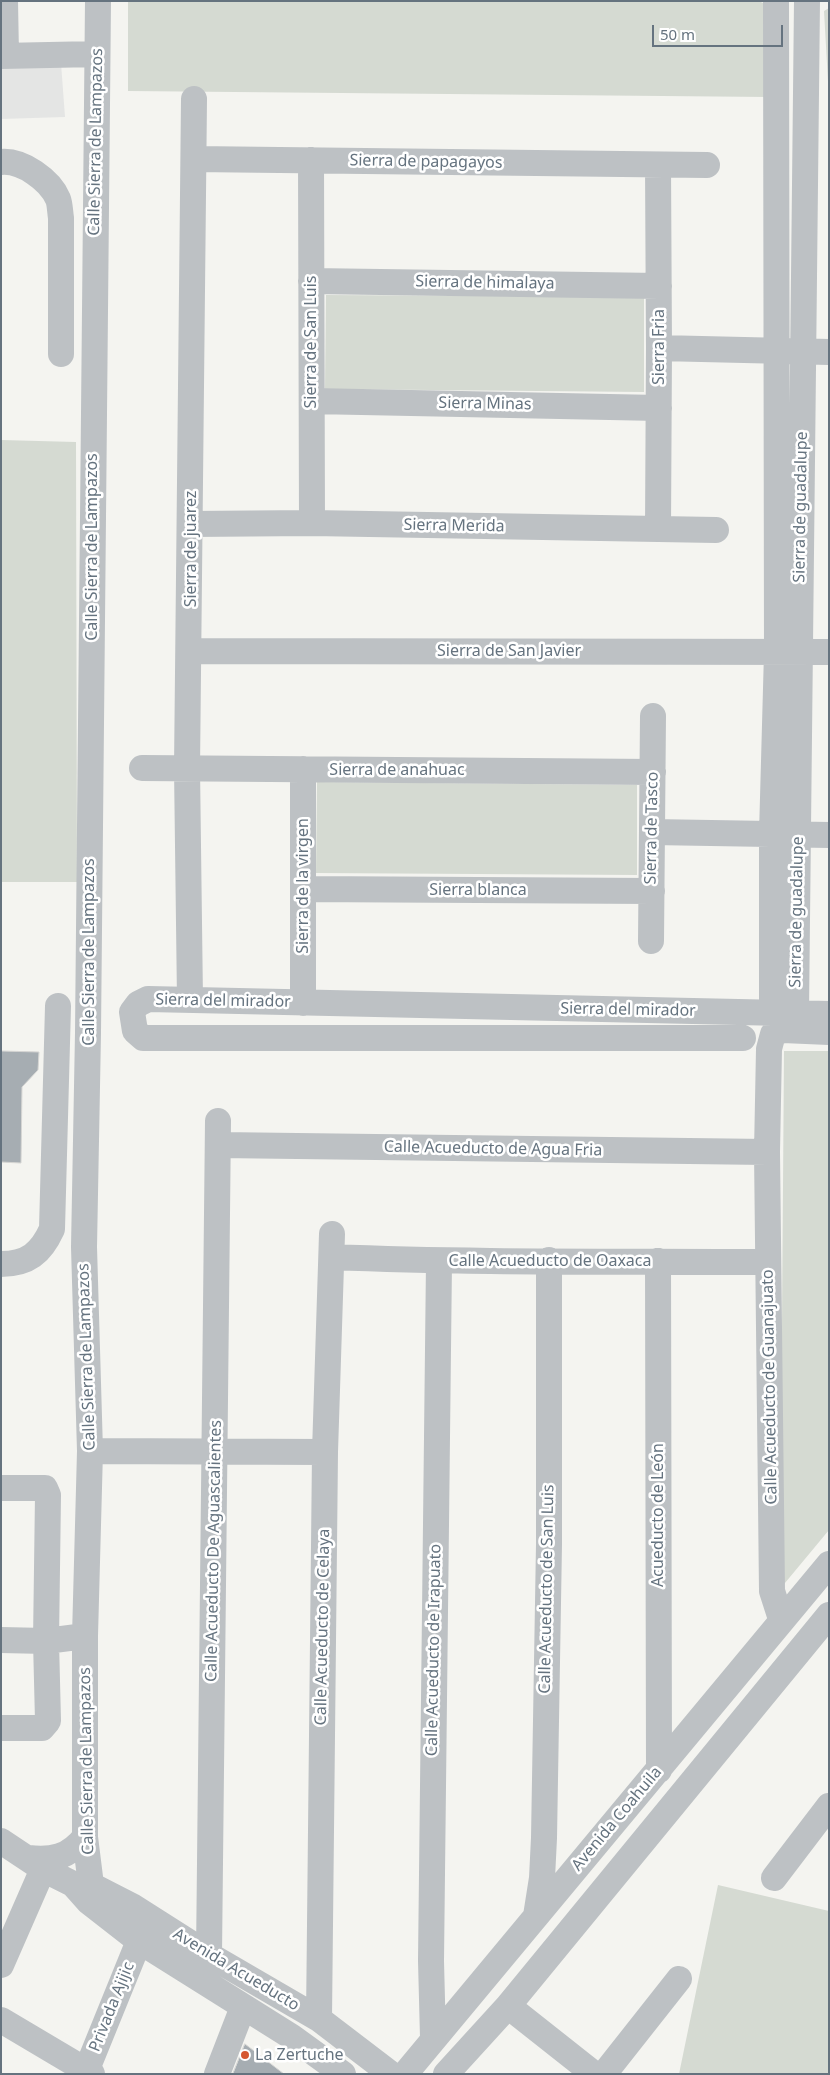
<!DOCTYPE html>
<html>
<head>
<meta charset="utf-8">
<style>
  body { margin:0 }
  #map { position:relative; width:830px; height:2075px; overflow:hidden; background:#f4f4f0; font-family:"Noto Sans",sans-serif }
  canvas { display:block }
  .frame { position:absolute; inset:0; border:2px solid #65737f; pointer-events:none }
  .scale { position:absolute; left:652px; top:25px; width:131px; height:22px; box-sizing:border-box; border:2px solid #65737f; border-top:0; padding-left:6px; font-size:15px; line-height:18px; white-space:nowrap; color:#65737f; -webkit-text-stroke:4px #fff; paint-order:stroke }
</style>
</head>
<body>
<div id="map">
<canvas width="830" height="2075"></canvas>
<div class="frame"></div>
<div class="scale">50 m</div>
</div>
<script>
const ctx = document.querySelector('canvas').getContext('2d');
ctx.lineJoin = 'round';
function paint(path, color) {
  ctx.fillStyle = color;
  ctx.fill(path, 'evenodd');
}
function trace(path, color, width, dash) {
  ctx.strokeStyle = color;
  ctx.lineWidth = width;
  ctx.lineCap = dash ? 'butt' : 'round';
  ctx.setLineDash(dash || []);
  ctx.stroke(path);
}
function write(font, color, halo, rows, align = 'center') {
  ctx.font = font + ' "Noto Sans",sans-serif';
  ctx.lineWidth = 5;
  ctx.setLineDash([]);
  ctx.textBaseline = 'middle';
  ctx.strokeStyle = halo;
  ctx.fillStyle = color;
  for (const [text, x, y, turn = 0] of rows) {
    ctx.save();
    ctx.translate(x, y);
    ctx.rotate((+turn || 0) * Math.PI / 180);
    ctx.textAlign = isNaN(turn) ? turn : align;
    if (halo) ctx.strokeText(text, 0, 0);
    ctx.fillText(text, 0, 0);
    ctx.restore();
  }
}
const built = new Path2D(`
  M61 63 65 117 1 119V65Z`);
const green = new Path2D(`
  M128 1H758L766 4 769 97 128 91Z
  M829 8V99L824 11Z
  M326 295 644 297V392L325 389Z
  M1 440 76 442 77 882H1Z
  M317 782 637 785V875L316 873Z
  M784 1051H829V1530L780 1589Z
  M718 1885 829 1911V2074H679Z`);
const building = new Path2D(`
  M1 1051 39 1052 38 1070 22 1087 21 1163 1 1162Z
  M245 2044 284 2074H233Z`);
const minor = new Path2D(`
  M5 1 6 55
  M1 56 97 54
  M194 159 707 165
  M311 160 312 523
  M1 162C22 160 50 180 58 199 60 204 60 212 61 218V354
  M658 165 659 348 658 529
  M311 281 659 286
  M659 348 829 352
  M312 401 659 408
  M191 524 312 523 716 530
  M190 651 829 652
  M142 768 653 772
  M652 832 829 835
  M304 889 652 891
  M651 941 653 716
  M190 1000 187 768 194 99
  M303 1003V769
  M772 1012V834L777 652 776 1
  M796 1012 807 1
  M743 1038H143L135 1031 132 1012 138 1004 148 999 829 1014
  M219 1145 767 1152
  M332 1257C477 1263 623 1261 768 1262
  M658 1261 659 1770
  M1 1264C28 1264 41 1253 52 1229L58 1006
  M90 1451 325 1452
  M1 1488H45L48 1495 46 1641 48 1721 42 1728H1
  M781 1619 772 1591 767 1152 769 1049 773 1034 783 1030 829 1032
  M1 1640 46 1641 85 1636
  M1 1841 43 1869 73 1884 89 1902 139 1941 292 2037 343 2074
  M28 1858C52 1861 69 1857 85 1837
  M774 1878 829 1806
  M76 1884 91 1885 132 1906 209 1955 319 2019 391 2074
  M89 1902 91 1885 85 1837V1636L90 1451 84 1247 88 1033 98 1
  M536 1916 542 1878 544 1838 549 1544V1260
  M1 1965 43 1869
  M195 1976 209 1955 218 1121
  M508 2006 594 2074
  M319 2019 325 1452 332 1234
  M1 2020 92 2074
  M433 2038 431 1961 439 1262
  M85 2074 139 1941
  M217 2074 243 2007
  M405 2074 829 1564
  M446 2074 508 2006 829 1615
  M604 2074 679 1979`);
const markers = [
  [245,2055,5,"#d55730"]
];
const streetNames = [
  ["Calle Sierra de Lampazos",96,142,-89],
  ["Sierra de papagayos",426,162,1],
  ["Sierra de himalaya",485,283,1],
  ["Sierra de San Luis",311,342,-90],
  ["Sierra Fria",659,347,-90],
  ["Sierra Minas",485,404,1],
  ["Sierra de guadalupe",801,507,-89],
  ["Sierra Merida",454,526,1],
  ["Calle Sierra de Lampazos",92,547,-90],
  ["Sierra de juarez",191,549,-90],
  ["Sierra de San Javier",509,651],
  ["Sierra de anahuac",397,770],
  ["Sierra de Tasco",652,828,-89],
  ["Sierra de la virgen",303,886,-90],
  ["Sierra blanca",478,890],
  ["Sierra de guadalupe",797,912,-89],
  ["Calle Sierra de Lampazos",89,952,-90],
  ["Sierra del mirador",223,1001,1],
  ["Sierra del mirador",628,1010,1],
  ["Calle Acueducto de Agua Fria",493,1149,1],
  ["Calle Acueducto de Oaxaca",550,1261],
  ["Calle Sierra de Lampazos",87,1357,-92],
  ["Calle Acueducto de Guanajuato",770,1387,-91],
  ["Acueducto de León",658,1515,-90],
  ["Calle Acueducto De Aguascalientes",214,1551,-89],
  ["Calle Acueducto de San Luis",547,1589,-89],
  ["Calle Acueducto de Celaya",323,1627,-89],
  ["Calle Acueducto de Irapuato",434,1650,-89],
  ["Calle Sierra de Lampazos",87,1761,-91],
  ["Avenida Coahuila",617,1819,-50],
  ["Avenida Acueducto",236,1970,31],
  ["Privada Ajijic",112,2007,-68]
];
const poiNames = [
  ["La Zertuche",255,2055]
];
paint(built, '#e4e5e4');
paint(green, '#d5dad2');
paint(building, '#a6adb2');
trace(building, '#d5d5d3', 1);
trace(minor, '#bdc1c4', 26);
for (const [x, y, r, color] of markers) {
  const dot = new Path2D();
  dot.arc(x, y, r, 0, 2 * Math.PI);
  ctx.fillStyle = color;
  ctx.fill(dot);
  trace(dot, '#fff', 2);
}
write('16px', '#65737f', '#fff', streetNames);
write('16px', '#65737f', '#fff', poiNames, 'left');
</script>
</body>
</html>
